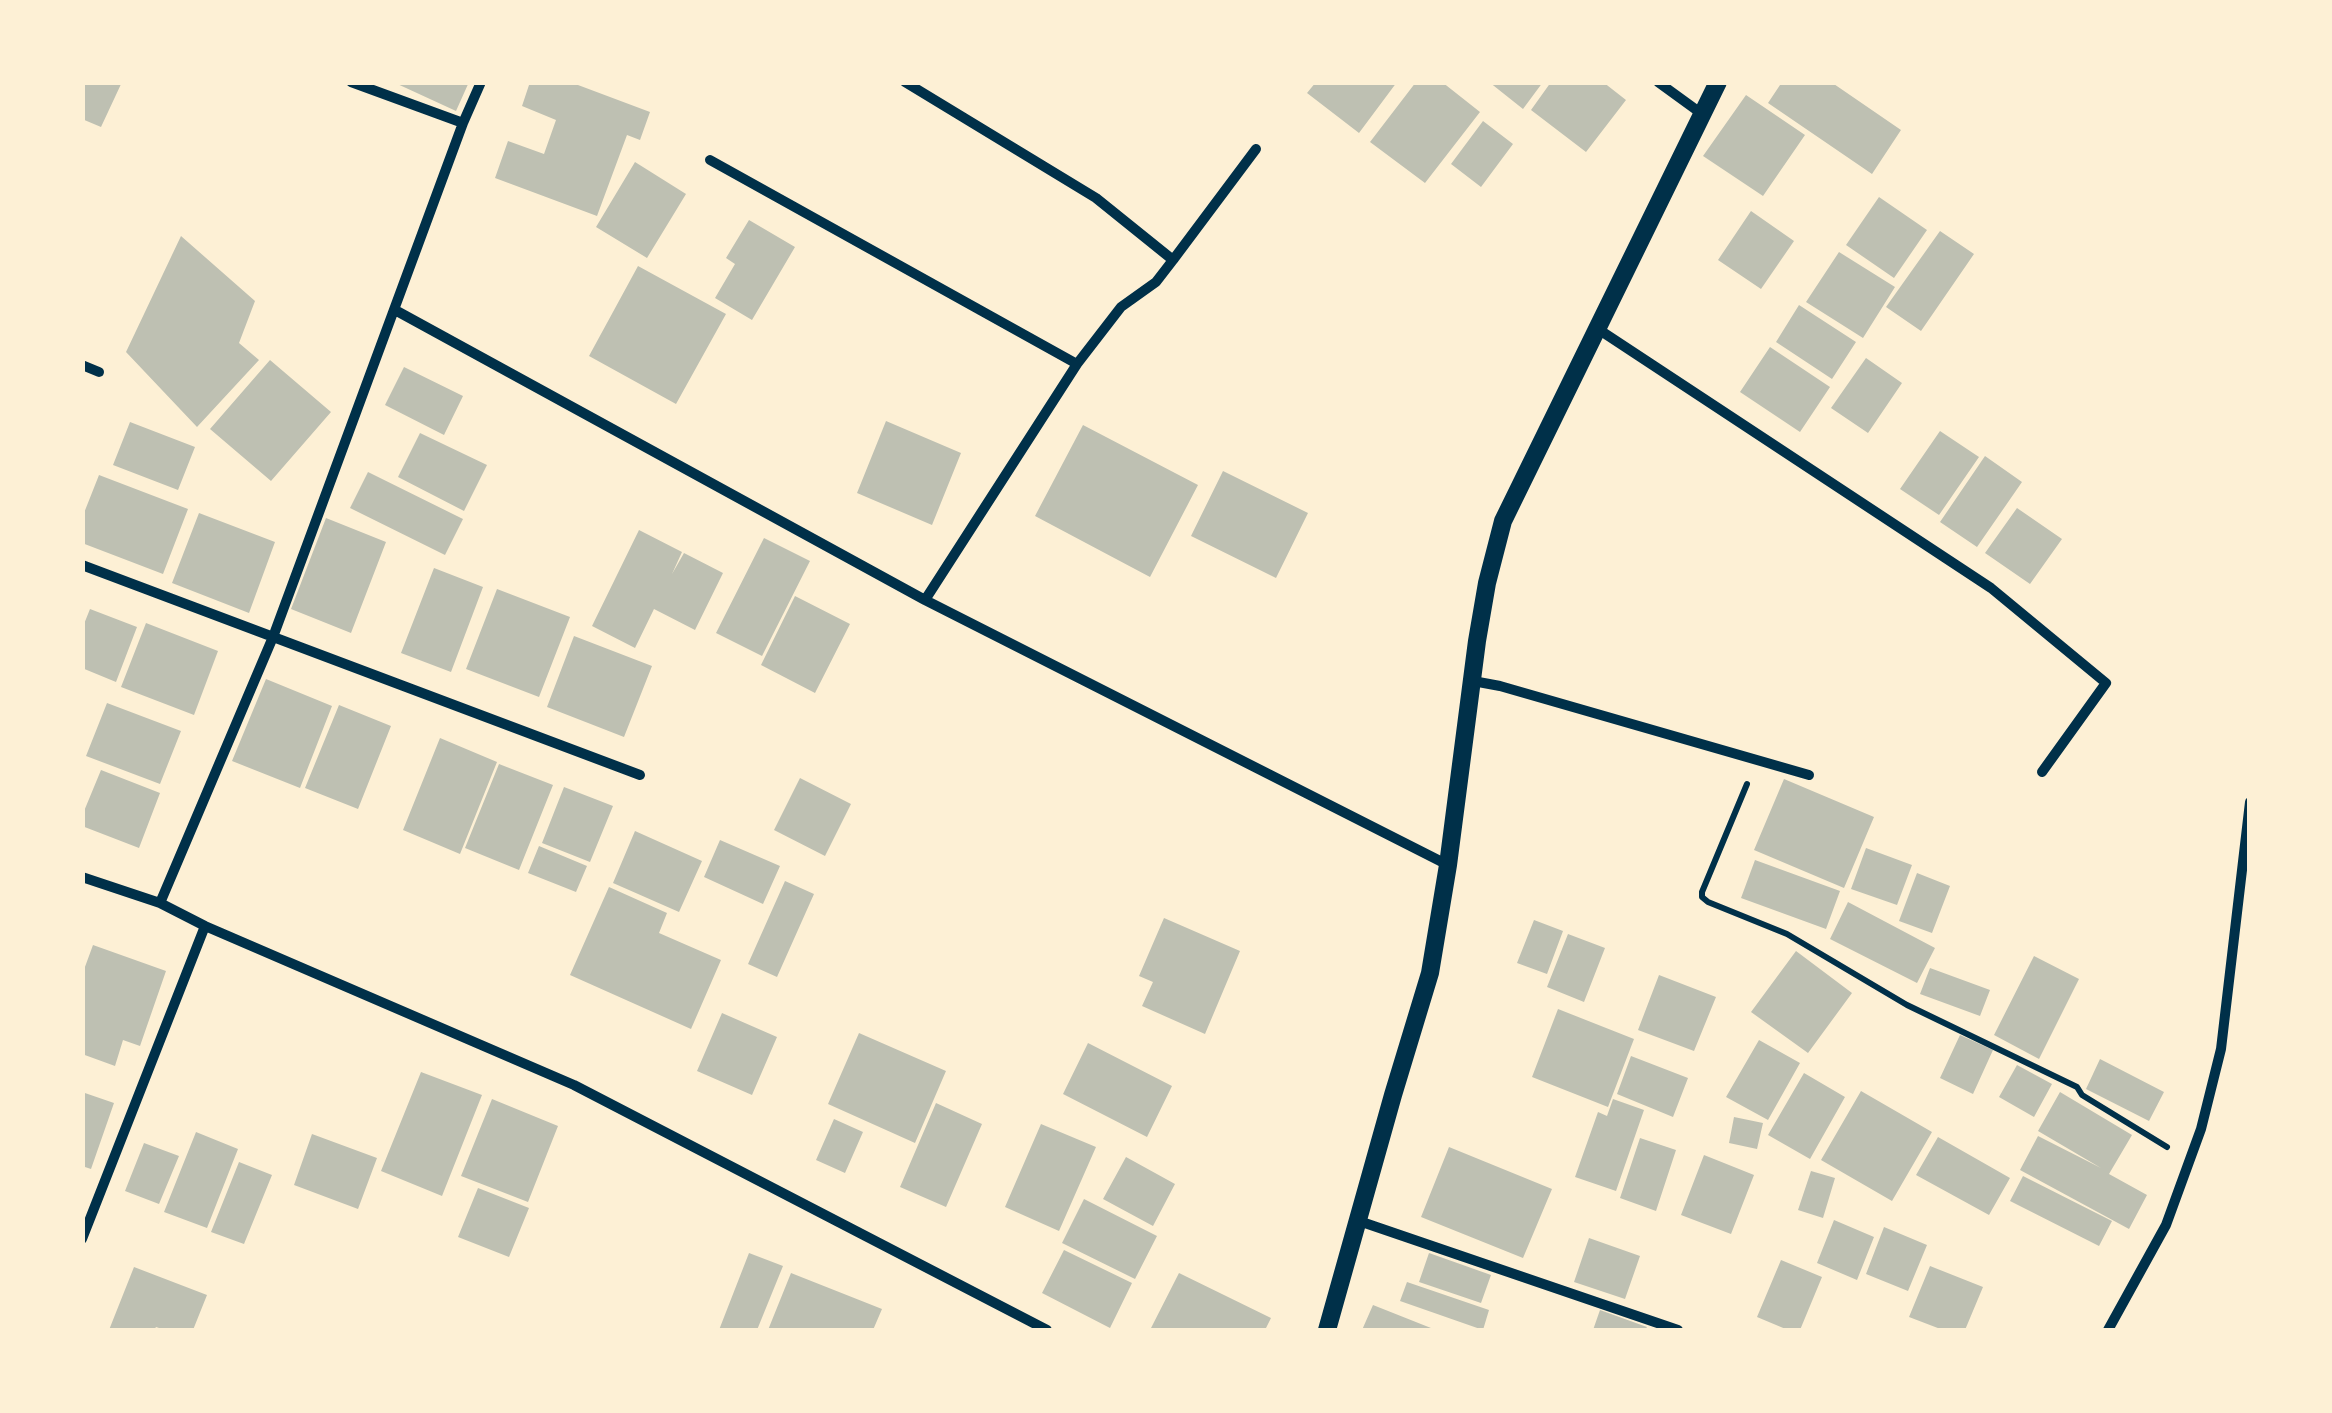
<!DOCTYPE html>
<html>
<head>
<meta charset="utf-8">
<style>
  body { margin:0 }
  #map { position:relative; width:2332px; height:1413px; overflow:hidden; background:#fdf0d5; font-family:Quicksand,sans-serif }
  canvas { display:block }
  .frame { position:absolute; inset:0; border:85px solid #fdf0d5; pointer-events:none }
</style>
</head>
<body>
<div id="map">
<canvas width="2332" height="1413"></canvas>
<div class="frame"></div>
</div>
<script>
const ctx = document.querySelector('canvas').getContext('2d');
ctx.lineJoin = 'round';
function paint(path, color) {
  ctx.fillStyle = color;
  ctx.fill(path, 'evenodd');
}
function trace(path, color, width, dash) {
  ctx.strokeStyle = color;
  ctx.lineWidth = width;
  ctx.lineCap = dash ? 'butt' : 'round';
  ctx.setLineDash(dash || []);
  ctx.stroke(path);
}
const building = new Path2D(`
  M82 82H122L101 127 82 119Z
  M393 82H469L456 111Z
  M530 82H570L650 112 640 140 627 135 597 216 495 178 508 141 544 154 556 120 522 106Z
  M1316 82H1397L1359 133 1307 93Z
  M1416 82H1442L1480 112 1425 183 1370 142Z
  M1489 82H1543L1523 109Z
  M1551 82H1603L1626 100 1586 152 1531 110Z
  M1782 82H1831L1901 130 1872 174 1768 103Z
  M1746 95 1805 135 1763 196 1703 156Z
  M1483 121 1513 144 1481 187 1451 164Z
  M635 162 686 194 647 258 596 227Z
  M1879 197 1927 230 1894 278 1846 245Z
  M1751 211 1794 241 1761 289 1718 260Z
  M749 220 795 247 752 320 715 298 735 264 726 258Z
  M1940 231 1974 254 1921 331 1886 307Z
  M181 236 255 301 239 343 259 360 197 427 126 352Z
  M1839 252 1895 287 1863 338 1806 302Z
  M638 266 726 314 676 404 589 356Z
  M1799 305 1856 342 1832 379 1776 342Z
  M1770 347 1830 387 1800 432 1740 392Z
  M1866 358 1902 383 1868 433 1831 408Z
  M270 360 331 412 271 481 210 429Z
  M404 367 463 396 444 435 385 405Z
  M886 421 961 453 932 525 857 493Z
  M130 422 195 447 178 490 113 465Z
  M1083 425 1198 485 1150 577 1035 516Z
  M1940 431 1979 457 1939 515 1900 489Z
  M420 433 487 465 464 511 398 477Z
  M1985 456 2022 482 1977 547 1940 522Z
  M1223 471 1308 513 1276 578 1191 536Z
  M368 472 463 519 445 555 350 508Z
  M99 475 188 509 163 574 82 543V518Z
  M2017 508 2062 539 2030 584 1985 553Z
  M199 513 275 542 249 613 172 583Z
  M326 518 386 542 351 633 291 609Z
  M639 530 682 552 672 574 684 553 723 573 695 630 654 609 635 648 592 626Z
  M764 538 810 561 762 656 716 633Z
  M434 568 483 587 451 672 401 653Z
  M497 589 570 617 539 697 466 669Z
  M795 596 850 624 815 693 761 665Z
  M90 609 137 627 116 682 82 668V629Z
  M146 623 218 651 194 715 121 687Z
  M574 636 652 666 624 737 547 707Z
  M266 679 332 706 300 788 232 761Z
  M107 703 181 731 160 784 86 756Z
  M339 705 391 726 358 809 305 788Z
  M440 738 497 762 460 854 403 830Z
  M499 764 553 785 519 870 465 848Z
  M101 770 160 793 139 848 82 826V816Z
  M800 778 851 804 825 856 774 830Z
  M1784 779 1874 817 1844 888 1754 850Z
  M564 787 613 806 590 862 542 843Z
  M635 831 702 861 679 912 613 883Z
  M720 840 780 866 763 904 704 877Z
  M539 846 587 866 576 892 528 873Z
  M1866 848 1912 865 1897 905 1851 889Z
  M1755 860 1840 891 1826 929 1741 898Z
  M1917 873 1950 886 1932 933 1899 921Z
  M785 881 814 894 777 977 748 964Z
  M609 887 667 913 659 933 721 960 691 1029 570 975Z
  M1848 902 1935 948 1917 983 1830 939Z
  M1164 918 1240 951 1205 1034 1142 1006 1153 982 1139 976Z
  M1534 920 1563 931 1547 974 1517 963Z
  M1568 934 1605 948 1584 1002 1547 987Z
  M93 945 166 971 140 1046 123 1040 115 1066 82 1054V975Z
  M1796 951 1852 993 1808 1053 1751 1012Z
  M2034 956 2079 979 2039 1059 1994 1035Z
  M1930 968 1990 990 1980 1016 1920 994Z
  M1659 975 1716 997 1694 1051 1638 1030Z
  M1558 1009 1634 1039 1608 1107 1532 1077Z
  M722 1013 777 1037 752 1095 697 1071Z
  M859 1033 946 1071 915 1143 828 1104Z
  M1960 1035 1993 1050 1973 1094 1940 1078Z
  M1759 1040 1800 1063 1768 1120 1726 1097Z
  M1088 1043 1172 1086 1147 1137 1063 1094Z
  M1631 1056 1688 1078 1673 1117 1617 1094Z
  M2100 1059 2164 1092 2149 1121 2086 1089Z
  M2017 1065 2052 1084 2034 1117 1999 1097Z
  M421 1072 482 1095 442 1196 381 1171Z
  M1804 1073 1845 1097 1810 1159 1768 1135Z
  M1861 1091 1932 1132 1892 1201 1821 1160Z
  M82 1092 114 1103 91 1169 82 1166Z
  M2060 1092 2132 1135 2109 1174 2147 1195 2129 1229 2020 1170 2038 1136 2101 1168 2038 1131Z
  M492 1099 558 1126 528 1202 461 1176Z
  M1613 1099 1644 1110 1616 1191 1575 1177 1598 1112 1607 1116Z
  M936 1103 982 1124 946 1207 900 1187Z
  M1734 1117 1763 1123 1757 1149 1729 1143Z
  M834 1119 863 1132 845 1173 816 1160Z
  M1041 1124 1096 1147 1059 1231 1005 1207Z
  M196 1132 238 1149 207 1228 164 1212Z
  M312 1134 377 1158 358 1209 294 1185Z
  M1938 1137 2010 1178 1989 1215 1916 1175Z
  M1640 1138 1676 1150 1656 1211 1620 1198Z
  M144 1143 179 1156 159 1204 125 1191Z
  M1449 1147 1552 1189 1523 1258 1421 1217Z
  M1704 1155 1754 1175 1731 1234 1681 1215Z
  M1126 1157 1175 1184 1153 1226 1103 1199Z
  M239 1162 272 1175 244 1244 211 1232Z
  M1811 1171 1835 1178 1823 1218 1798 1210Z
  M2023 1176 2112 1221 2099 1246 2010 1201Z
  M478 1188 529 1208 509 1257 458 1237Z
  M1084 1199 1157 1236 1135 1279 1062 1243Z
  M1834 1220 1874 1237 1857 1280 1817 1263Z
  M1884 1227 1927 1245 1908 1291 1866 1274Z
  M1589 1238 1640 1256 1625 1299 1574 1282Z
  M1064 1250 1132 1283 1110 1328 1042 1293Z
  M749 1253 783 1266 757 1330H719Z
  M1429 1253 1491 1275 1481 1303 1419 1282Z
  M1781 1260 1822 1277 1800 1330H1788L1757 1317Z
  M1930 1266 1983 1287 1965 1330H1943L1909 1317Z
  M134 1267 207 1295 193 1330H165L156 1327 154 1330H109Z
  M791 1273 882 1309 873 1330H768Z
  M1179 1273 1271 1318 1265 1330H1150Z
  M1407 1282 1489 1310 1483 1330 1400 1301Z
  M1373 1305 1436 1330H1362Z
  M1600 1310 1647 1327 1645 1330H1593Z`);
const path = new Path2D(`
  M1747 784 1702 892V897L1708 902 1787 934 1907 1005 2077 1087 2082 1095 2167 1147`);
const minor = new Path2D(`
  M351 82 463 123
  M905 82 1096 198 1173 260 1156 282 1121 307 1077 364 925 600
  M1658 82 1702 114
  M710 160 1077 364
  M1173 260 1256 149
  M395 310 925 600 1448 865
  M1598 329 1991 588 2106 683 2042 772
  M82 365 99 372
  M82 565 640 775
  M1473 681 1500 686 1809 775
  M82 877 160 903 205 926 574 1085 1047 1330
  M160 903 273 637 463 123 481 82
  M1359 1221 1678 1330
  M82 1239 205 926
  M2108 1330 2166 1225 2201 1129 2221 1049 2250 802`);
const tertiary = new Path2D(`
  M1327 1330 1393 1095 1430 973 1448 865 1477 641 1487 583 1503 521 1718 82`);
paint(building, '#bec0b2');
trace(path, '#003049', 6);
trace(minor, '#003049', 10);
trace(tertiary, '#003049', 18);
</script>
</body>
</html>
